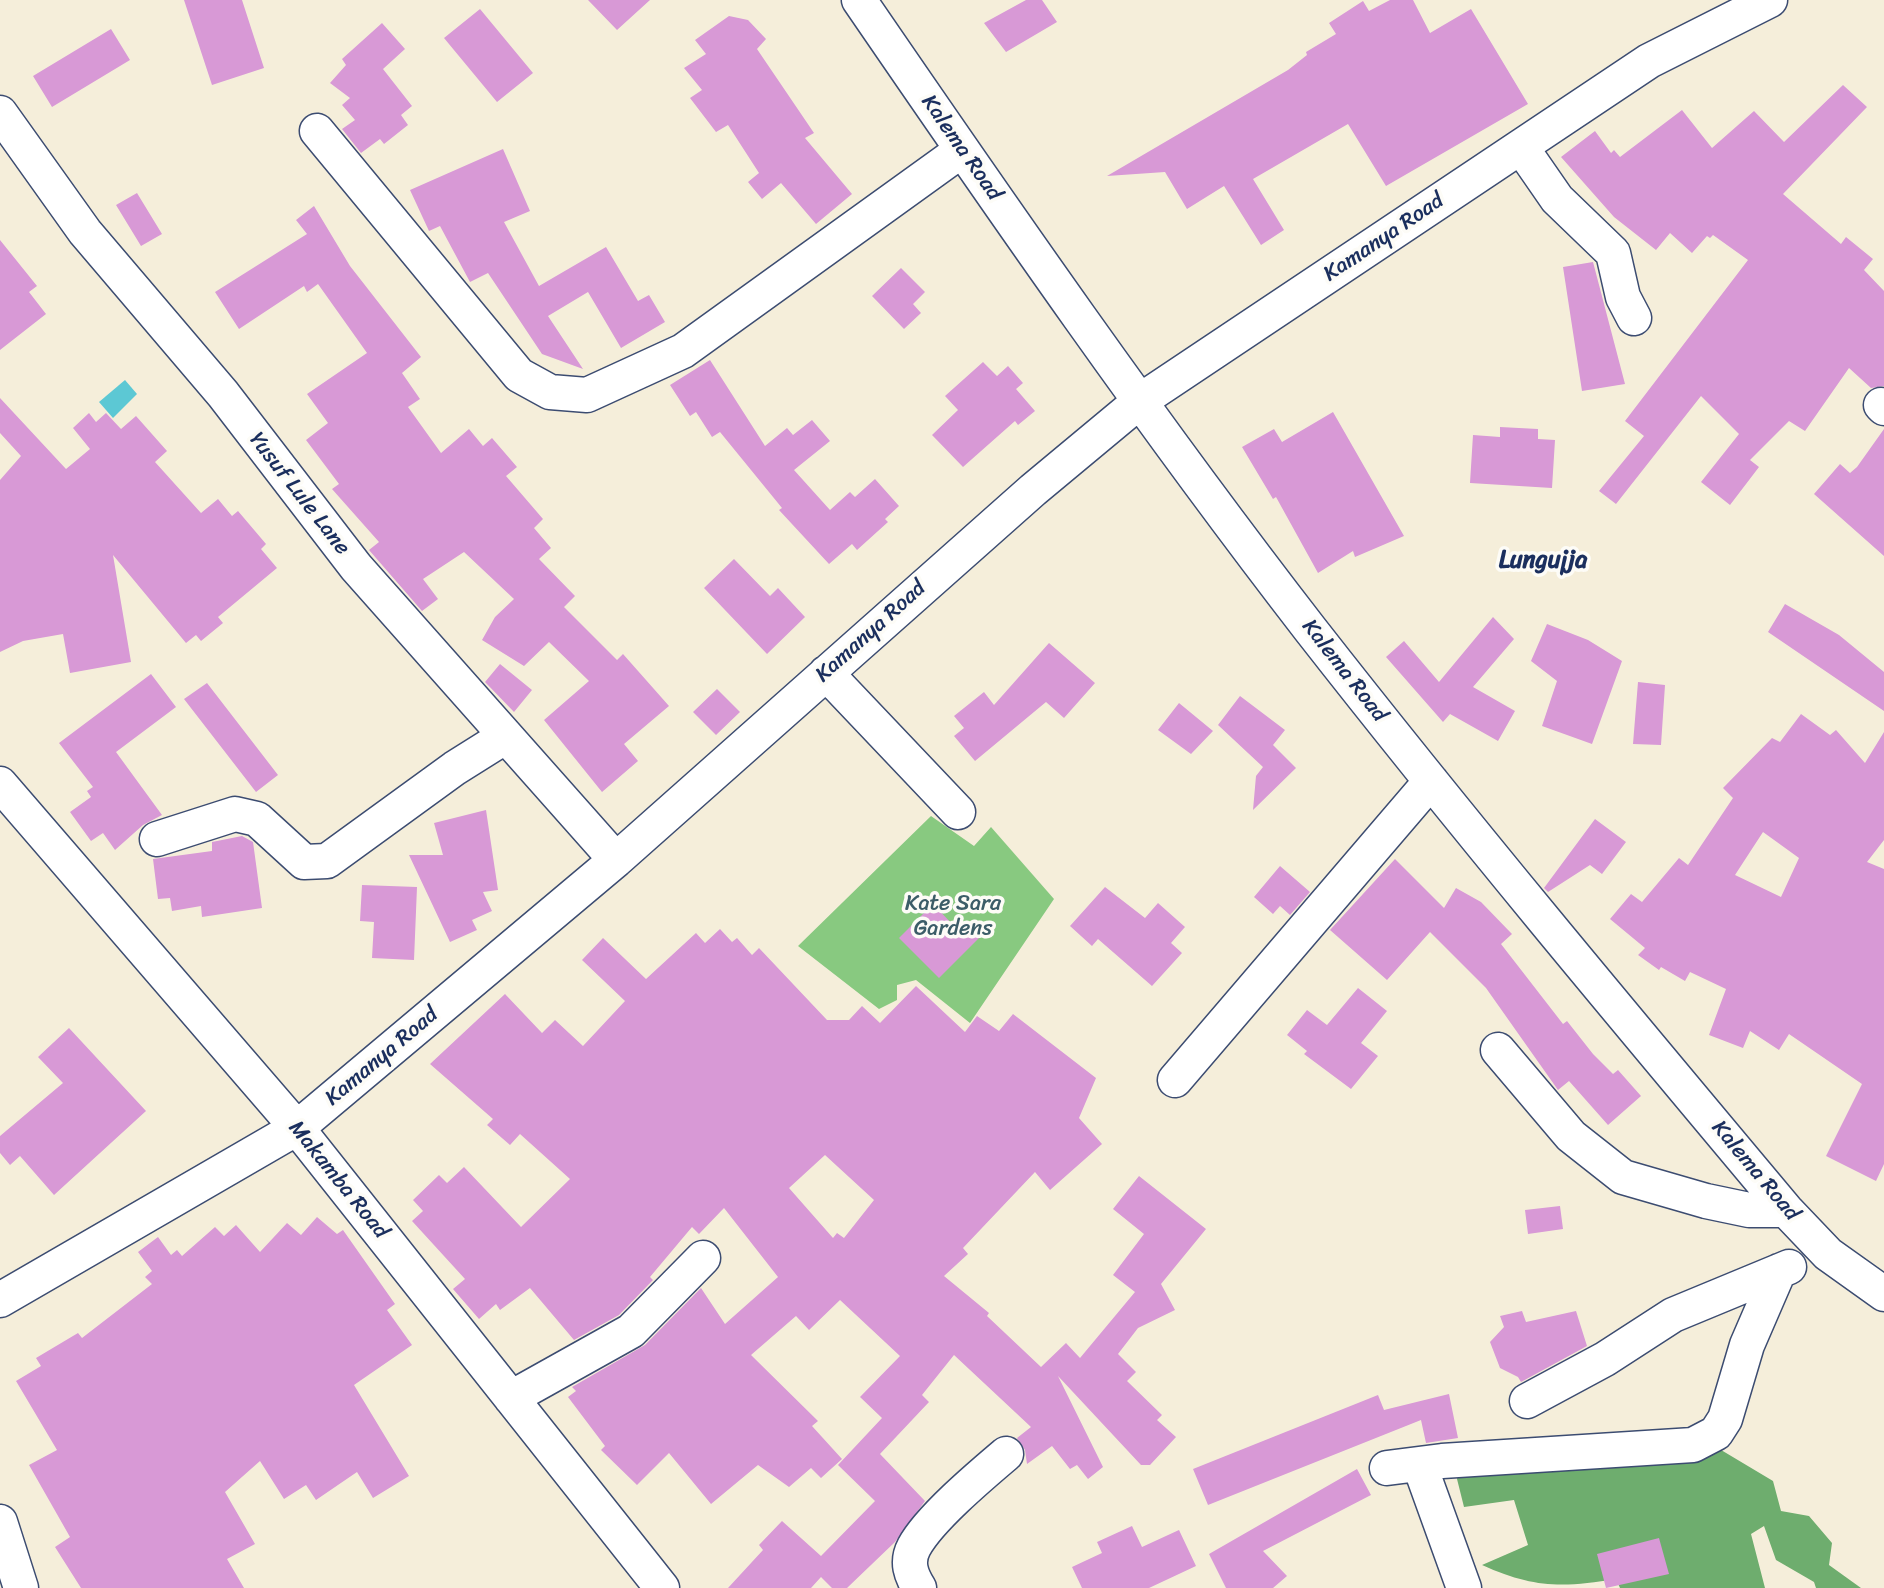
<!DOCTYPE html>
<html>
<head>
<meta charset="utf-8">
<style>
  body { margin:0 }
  canvas { display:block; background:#f5eeda }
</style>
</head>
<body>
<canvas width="1884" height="1588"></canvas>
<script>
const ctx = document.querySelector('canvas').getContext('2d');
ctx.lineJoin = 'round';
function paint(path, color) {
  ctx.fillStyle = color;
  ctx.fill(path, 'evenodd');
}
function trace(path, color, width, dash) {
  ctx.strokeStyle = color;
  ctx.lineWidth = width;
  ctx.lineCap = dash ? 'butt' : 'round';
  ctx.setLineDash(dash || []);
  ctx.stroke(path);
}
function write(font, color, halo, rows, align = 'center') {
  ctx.font = font + ' Sriracha,sans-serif';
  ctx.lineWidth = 7;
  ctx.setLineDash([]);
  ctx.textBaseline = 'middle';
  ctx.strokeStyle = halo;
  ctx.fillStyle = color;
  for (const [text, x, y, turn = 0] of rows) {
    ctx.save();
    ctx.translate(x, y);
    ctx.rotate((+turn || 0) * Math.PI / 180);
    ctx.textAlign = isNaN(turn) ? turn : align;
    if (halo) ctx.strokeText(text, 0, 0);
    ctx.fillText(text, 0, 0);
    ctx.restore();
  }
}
const green = new Path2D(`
  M931 816 974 846 991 827 1054 899 970 1023 916 980 897 985V1000L879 1009 798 946Z`);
const forest = new Path2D(`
  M1696 1435 1773 1481 1781 1511 1809 1516 1832 1543 1829 1565 1861 1588H1816L1814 1582 1776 1560 1764 1526 1751 1534 1765 1588H1620L1616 1579C1562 1588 1533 1588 1482 1565L1528 1545 1514 1500 1464 1507 1457 1479 1458 1465Z`);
const water = new Path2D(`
  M125 380 137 394 113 418 99 402Z`);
const building = new Path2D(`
  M184 0H242L264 68 212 85Z
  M588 0H650L617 30Z
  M1026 0H1042L1057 22 1006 52 984 23Z
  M1390 0H1413L1430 33 1471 9 1528 104 1386 186 1348 124 1253 179 1284 230 1261 245 1224 186 1187 209 1165 172 1107 176 1288 70 1307 55 1306 52 1336 34 1329 23 1363 1 1369 11Z
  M480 9 533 73 497 102 444 38Z
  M729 16 748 20 766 39 757 49 814 133 805 138 852 194 816 224 781 183 762 199 748 182 759 173 728 125 716 132 690 98 702 90 684 68 706 54 695 40Z
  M382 23 405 49 383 69 412 106 401 115 408 125 384 144 380 139 361 153 342 129 355 120 342 105 350 98 330 83 346 65 342 59Z
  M111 29 130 60 52 107 33 76Z
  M1843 85 1867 107 1783 194 1841 244 1846 237 1873 259 1864 270 1884 291V386L1871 388 1849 368 1805 431 1789 421 1750 460 1759 467 1730 505 1701 482 1739 434 1701 396 1616 504 1599 491 1644 436 1625 421 1748 260 1713 235 1710 238 1707 236 1692 253 1670 233 1656 250 1614 217 1561 157 1595 131 1611 153 1614 150 1620 157 1682 110 1712 148 1754 111 1784 142Z
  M503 149 530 211 504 222 539 286 606 247 638 301 649 295 665 322 621 348 588 292 548 316 583 369 542 354 488 273 470 282 440 226 429 231 410 190Z
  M137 193 162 234 141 246 116 205Z
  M314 206 350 266 421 357 402 373 420 399 408 407 441 453 469 429 483 446 492 438 517 467 506 476 543 519 534 528 551 548 539 559 575 596 564 607 617 660 623 654 669 706 624 744 638 761 602 792 544 720 589 681 549 642 524 666 482 640 495 617 514 599 464 552 423 579 438 599 422 611 369 550 379 542 332 489 339 484 306 440 328 423 307 394 367 353 318 284 307 292 304 286 239 329 215 292 307 234 296 220Z
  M0 240 37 286 29 292 46 314 0 350Z
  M1593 262 1625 384 1582 391 1563 267Z
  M901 268 925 292 913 304 921 313 904 329 872 296Z
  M710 360 765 446 787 428 793 435 812 420 830 441 794 470 830 510 850 492 855 497 875 479 899 506 885 519 888 522 857 550 852 544 829 564 779 510 782 508 720 432 712 437 696 412 690 416 670 385Z
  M983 362 997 376 1008 366 1023 383 1016 389 1035 411 1018 425 1015 421 963 467 932 435 958 410 945 396Z
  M0 398 66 469 90 449 73 428 89 413 96 422 106 413 121 429 136 416 167 451 155 462 201 513 218 499 232 516 238 511 266 544 261 549 277 568 218 617 223 623 201 641 196 635 186 643 113 555 131 662 70 673 63 634 23 641 0 652V480L21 456 0 433Z
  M1333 412 1404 536 1355 557 1353 551 1318 573 1276 497 1273 499 1242 447 1274 429 1282 442Z
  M1500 427 1538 429V439L1555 440 1552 488 1470 483 1473 435 1500 437Z
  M1884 429V556L1814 494 1840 464 1850 473 1857 467Z
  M734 559 770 596 778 588 805 617 767 654 704 588Z
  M1785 604 1839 635 1884 672V711L1768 632Z
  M1493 617 1514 639 1473 687 1515 711 1498 741 1450 714 1443 722 1386 657 1404 641 1439 682Z
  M1547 624 1588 640 1622 661 1592 744 1542 726 1557 681 1531 661Z
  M1049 643 1095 683 1064 718 1046 702 975 761 954 736 964 728 954 716 984 692 994 705Z
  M500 664 532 690 514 712 485 682Z
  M151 674 176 707 116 752 162 815 143 825 115 850 103 833 91 841 70 812 91 797 87 791 93 787 59 743Z
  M1638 682 1665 685 1661 745 1633 744Z
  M207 683 278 775 256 792 184 699Z
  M717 689 740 712 716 735 693 712Z
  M1240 696 1285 730 1273 745 1296 768 1253 810 1256 776 1263 767 1218 725Z
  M1179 703 1213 731 1191 754 1158 730Z
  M1801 714 1830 735 1836 730 1865 763 1884 732V840L1867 862 1884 869V1164L1876 1181 1826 1156 1862 1084 1789 1034 1779 1050 1750 1031 1743 1048 1709 1035 1726 989 1690 972 1685 981 1661 967 1659 970 1638 955 1645 948 1610 919 1631 894 1642 902 1679 858 1688 865 1733 798 1723 788 1772 738 1780 742ZM1763 832 1799 858 1781 897 1735 875Z
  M486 810 498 890 483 892 492 911 472 920 477 930 450 942 409 855H443L434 823Z
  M1595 819 1626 842 1602 874 1590 865 1548 892 1544 888Z
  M242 836 253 842 262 908 202 917 201 906 172 911 170 898 158 899 153 859 212 851V842Z
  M1395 859 1444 908 1456 888 1481 902 1512 934 1501 944 1563 1024 1567 1021 1593 1054 1613 1074 1618 1070 1641 1096 1608 1125 1569 1081 1558 1090 1486 988 1430 932 1387 980 1330 930Z
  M1280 866 1310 892 1290 915 1280 906 1273 914 1254 897Z
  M362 885 417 887 414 960 372 958 374 922 360 921Z
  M1105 887 1145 918 1158 903 1185 927 1171 943 1182 953 1152 986 1098 939 1092 946 1070 926Z
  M933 904 954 926 960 920 979 938 939 978 899 938Z
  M720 929 732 942 737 938 752 955 759 948 827 1020H849L862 1006 880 1023 916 986 965 1032 977 1016 999 1031 1013 1014 1096 1078 1079 1118 1102 1144 1050 1190 1035 1172 963 1248 968 1254 944 1276 989 1313 987 1316 1041 1367 1066 1343 1080 1358 1135 1292 1113 1275 1144 1234 1113 1209 1139 1176 1206 1229 1161 1284 1175 1310 1138 1328 1118 1354 1136 1372 1127 1381 1162 1415 1157 1420 1176 1437 1150 1465H1141L1058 1376 1103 1467 1088 1479 1077 1465 1070 1469 1052 1446 1027 1464 1025 1450 1017 1438 1031 1427 954 1355 922 1395 929 1402 880 1454 925 1501 895 1542 847 1588H832L821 1577 811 1588H728L763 1550 759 1545 782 1521 821 1556 875 1501 838 1465 882 1418 860 1397 900 1356 840 1300 809 1330 796 1316 751 1355 818 1421 812 1426 842 1459 821 1478 811 1468 789 1487 758 1465 711 1504 669 1453 637 1485 601 1450 605 1446 568 1397 576 1391 572 1387 645 1345 701 1288 725 1324 778 1277 724 1208 699 1234 692 1227 650 1277 653 1280 619 1315 574 1340 530 1288 500 1310 496 1304 479 1319 453 1289 465 1279 412 1221 423 1211 413 1200 439 1175 447 1183 464 1167 521 1227 570 1179 520 1134 510 1145 487 1125 493 1119 430 1064 505 994 542 1033 555 1020 583 1046 625 1001 582 960 603 938 646 979 696 933 705 943ZM825 1155 874 1200 844 1238 837 1233 833 1238 789 1188Z
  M1358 988 1387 1011 1361 1043 1378 1056 1351 1089 1304 1054 1307 1051 1287 1035 1307 1010 1327 1025Z
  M69 1028 146 1111 54 1195 20 1156 10 1165 0 1153V1136L63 1083 38 1057Z
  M1560 1206 1563 1229 1528 1234 1525 1210Z
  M317 1217 337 1234 343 1230 395 1304 387 1310 412 1345 354 1385 409 1476 373 1498 357 1472 316 1500 306 1485 284 1499 260 1461 225 1492 255 1544 227 1559 244 1588H81L55 1547 70 1537 29 1465 57 1450 16 1381 41 1366 36 1358 78 1333 82 1338 152 1284 145 1277 152 1271 138 1252 158 1237 171 1255 177 1250 182 1256 215 1227 224 1236 236 1225 260 1252 287 1223 301 1235Z
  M1522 1311 1526 1322 1576 1311 1587 1346 1521 1382 1518 1377 1500 1368 1490 1342 1504 1327 1500 1316Z
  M1449 1394 1458 1438 1426 1443 1421 1420 1208 1505 1193 1469 1378 1395 1384 1410Z
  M1357 1469 1371 1495 1263 1551 1287 1576 1273 1588H1226L1209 1554Z
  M1132 1526 1142 1547 1179 1530 1196 1566 1149 1588H1082L1072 1567 1102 1553 1097 1542Z
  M1659 1538 1669 1574 1606 1588 1597 1554Z`);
const minor = new Path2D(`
  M859 0C1005 213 1152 425 1310 629 1464 826 1625 1018 1786 1210L1828 1254 1884 1294
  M0 113 85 232 223 394 356 567 616 860
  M317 131 519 375 550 392 587 395 683 351 962 150
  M1521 147 1557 199 1613 253 1623 297 1634 318
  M1881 405 1884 408
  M826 673 958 812
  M0 784 297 1128 662 1588
  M157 839 235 814 257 819 304 862 327 861 455 768 506 736
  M1498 1050 1571 1136 1623 1177 1706 1201 1749 1210H1786
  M1175 1080 1431 781
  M0 1300 297 1128 616 860 1033 490 1140 401 1649 61 1770 0
  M511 1398 631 1331 703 1258
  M1527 1401 1605 1359 1673 1315 1789 1267
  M1420 1466 1464 1588
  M1387 1468 1442 1461 1693 1445 1716 1433 1725 1419 1747 1345 1779 1271
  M0 1522 21 1588
  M919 1588C911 1575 906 1562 914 1547 929 1519 980 1476 1006 1454`);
const streetNames = [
  ["Kalema Road",961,148,55],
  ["Kamanya Road",1384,238,-34],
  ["Yusuf Lule Lane",299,494,52],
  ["Kamanya Road",871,632,-42],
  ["Kalema Road",1344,671,52],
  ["Kamanya Road",382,1057,-40],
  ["Kalema Road",1755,1171,50],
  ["Makamba Road",338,1180,51]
];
const parkNames = [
  ["Kate Sara",953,904],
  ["Gardens",953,929]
];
const neighbourhoodNames = [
  ["Lungujja",1543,561]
];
paint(green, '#88c980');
paint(forest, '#6ead6e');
paint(water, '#5cc8d4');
paint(building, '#d899d6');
trace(minor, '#3c4c71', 37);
trace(minor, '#fff', 34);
write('22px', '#1b2f5e', '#fdfcf7', streetNames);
write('22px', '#3c5d68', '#fdfcf7', parkNames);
write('bold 24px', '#1b2f5e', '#fdfcf7', neighbourhoodNames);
</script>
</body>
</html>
